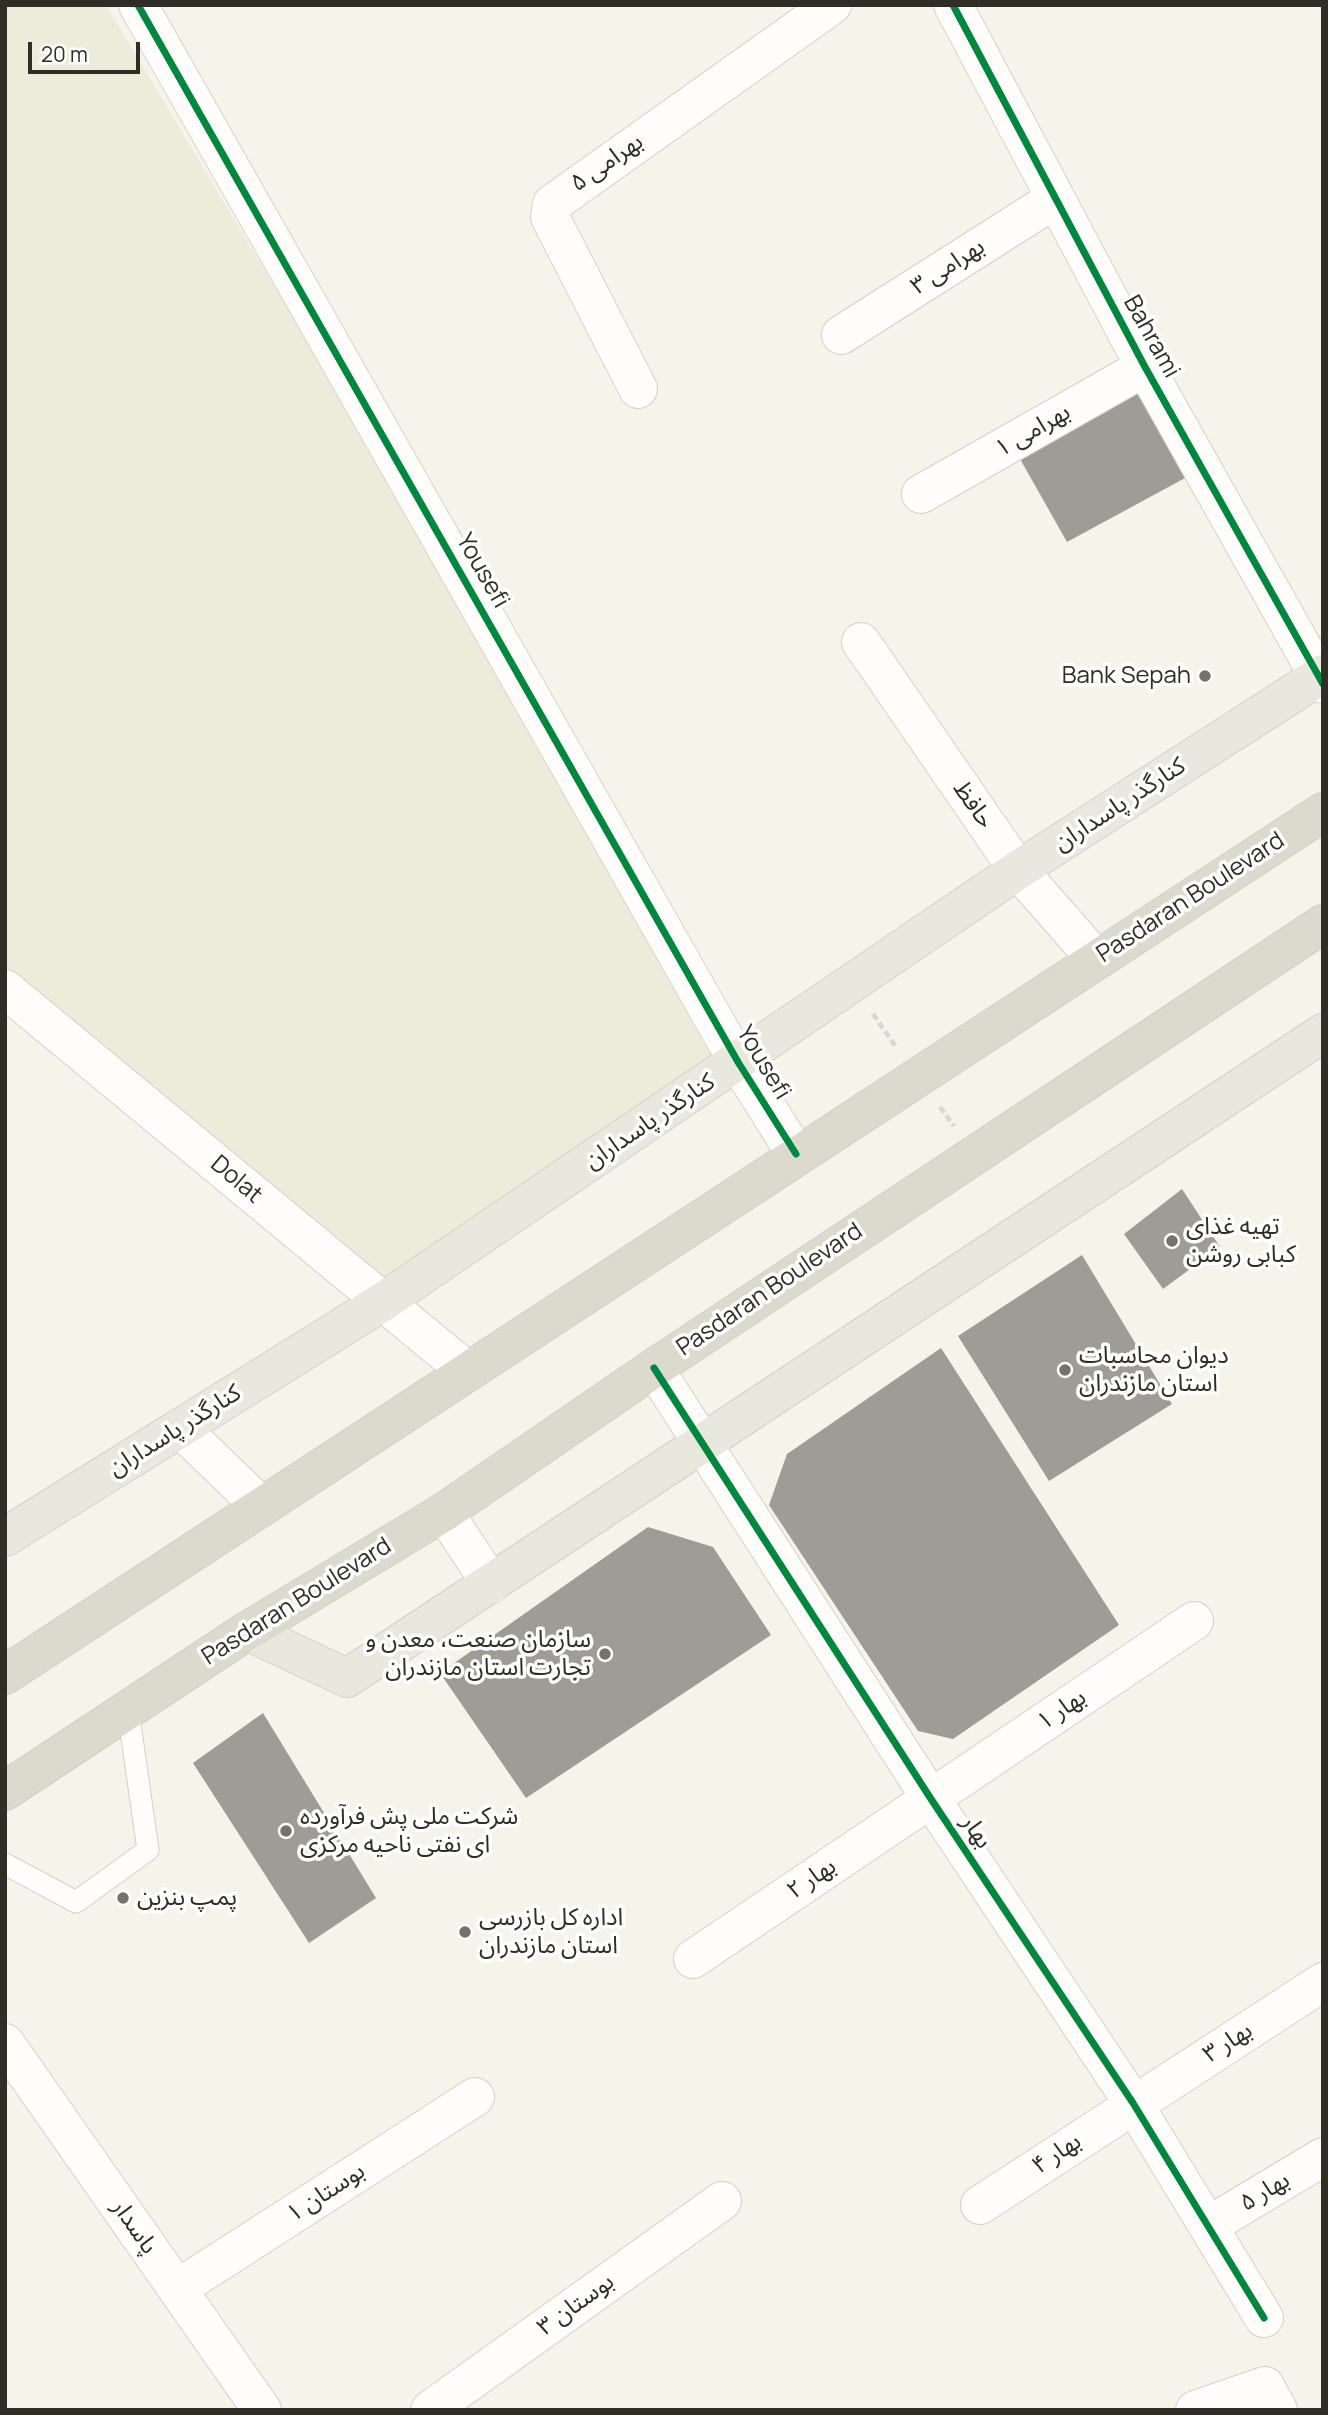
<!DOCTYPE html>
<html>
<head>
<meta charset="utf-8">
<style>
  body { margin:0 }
  #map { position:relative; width:1328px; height:2415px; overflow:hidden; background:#f5f4ea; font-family:Manrope,sans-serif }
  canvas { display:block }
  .frame { position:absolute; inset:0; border:7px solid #2e2e27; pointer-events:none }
  .scale { position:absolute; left:28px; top:42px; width:112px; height:32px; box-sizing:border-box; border:4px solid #2e2e27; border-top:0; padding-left:9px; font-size:21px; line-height:24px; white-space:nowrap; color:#2e2e27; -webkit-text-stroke:5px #fff; paint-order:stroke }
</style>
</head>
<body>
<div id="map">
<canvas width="1328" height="2415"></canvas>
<div class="frame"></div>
<div class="scale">20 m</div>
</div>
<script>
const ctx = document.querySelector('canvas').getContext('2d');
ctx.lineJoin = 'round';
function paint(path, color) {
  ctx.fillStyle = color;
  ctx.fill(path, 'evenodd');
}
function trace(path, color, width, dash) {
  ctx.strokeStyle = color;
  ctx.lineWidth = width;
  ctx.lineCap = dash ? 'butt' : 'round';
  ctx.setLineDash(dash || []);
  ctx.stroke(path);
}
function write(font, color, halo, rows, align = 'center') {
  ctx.font = font + ' Manrope,"Noto Sans Arabic",sans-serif';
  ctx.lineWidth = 7;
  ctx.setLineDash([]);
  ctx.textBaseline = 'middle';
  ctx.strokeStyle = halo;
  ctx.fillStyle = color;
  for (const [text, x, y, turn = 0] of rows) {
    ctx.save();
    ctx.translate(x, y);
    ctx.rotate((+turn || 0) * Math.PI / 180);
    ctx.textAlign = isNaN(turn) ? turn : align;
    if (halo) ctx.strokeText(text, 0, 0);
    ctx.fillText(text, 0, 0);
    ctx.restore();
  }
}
const built = new Path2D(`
  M5 5H106L738 1062 384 1301 5 999Z`);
const building = new Path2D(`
  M1145 367 1198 471 1067 542 1011 443Z
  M1182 1189 1220 1247 1163 1289 1124 1234Z
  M1082 1255 1172 1404 1049 1481 958 1336Z
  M941 1348 1119 1625 953 1739 918 1731 769 1505 787 1454Z
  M648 1527 713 1547 771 1635 526 1798 440 1673Z
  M263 1713 376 1898 309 1943 193 1763Z`);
const path = new Path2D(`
  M873 1014 896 1047
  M940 1107 954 1126`);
const lane = new Path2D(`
  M5 1864 76 1902 148 1850 128 1710`);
const street = new Path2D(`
  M138 5 738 1062 796 1154
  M953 5 1145 367 1323 684
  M841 335 1055 199
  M638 389 550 217 552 204 832 5
  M921 494 1145 367
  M861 642 1018 870 1096 959
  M654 1368 931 1799 1133 2103 1264 2318
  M180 1428 262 1507
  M444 1512 491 1584
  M693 1959 1194 1621
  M5 2043 262 2410
  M980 2205 1323 1982
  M1208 2226 1323 2157
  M177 2289 475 2097
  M430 2410 722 2201
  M1195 2410 1265 2386 1278 2410`);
const secondary = new Path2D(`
  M5 989 467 1371`);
const primary = new Path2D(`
  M5 1537 384 1301 1018 870 1323 674
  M247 1631 347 1678 1323 1033`);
const highway = new Path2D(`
  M5 1675 1323 812
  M5 1791 247 1631 444 1512 654 1368 1323 924`);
const cycleway = new Path2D(`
  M138 5 738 1062 796 1154
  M953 5 1145 367 1323 684
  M654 1368 931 1799 1133 2103 1264 2318`);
const markers = [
  [1205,676,7,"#74736b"],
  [1172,1241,7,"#74736b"],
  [1065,1370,7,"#74736b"],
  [605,1654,7,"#74736b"],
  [286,1831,7,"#74736b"],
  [123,1898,7,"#74736b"],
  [465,1932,7,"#74736b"]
];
const streetNames = [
  ["بهرامی ۵",607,163,-35],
  ["بهرامی ۳",948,267,-33],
  ["Bahrami",1151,337,61],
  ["بهرامی ۱",1033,431,-30],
  ["Yousefi",482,571,60],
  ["حافظ",973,805,55],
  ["کنارگذر پاسداران",1120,805,-33],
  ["Pasdaran Boulevard",1191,898,-33],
  ["Yousefi",763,1063,59],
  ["کنارگذر پاسداران",650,1122,-34],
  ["Dolat",236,1180,40],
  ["Pasdaran Boulevard",770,1290,-34],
  ["کنارگذر پاسداران",175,1431,-32],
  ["Pasdaran Boulevard",297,1602,-32],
  ["بهار ۱",1062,1710,-34],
  ["بهار",976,1832,56],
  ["بهار ۲",812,1879,-34],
  ["بهار ۳",1228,2043,-33],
  ["بهار ۴",1057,2154,-34],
  ["بهار ۵",1265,2192,-31],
  ["بوستان ۱",326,2193,-33],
  ["پاسدار",134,2227,55],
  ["بوستان ۳",576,2305,-36]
];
const poiNames = [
  ["Bank Sepah",1191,676,"right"],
  ["تهیه غذای",1186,1227],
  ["کبابی روشن",1186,1255],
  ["دیوان محاسبات",1079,1356],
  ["استان مازندران",1079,1384],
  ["سازمان صنعت، معدن و",591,1640,"right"],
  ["تجارت استان مازندران",591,1668,"right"],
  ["شرکت ملی پش فرآورده",300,1817],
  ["ای نفتی ناحیه مرکزی",300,1845],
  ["پمپ بنزین",137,1898],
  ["اداره کل بازرسی",479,1918],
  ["استان مازندران",479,1946]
];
paint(built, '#edebd9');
paint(building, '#9e9d95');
trace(lane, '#d2d1ca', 23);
trace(street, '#d2d1ca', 40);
trace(secondary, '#d2d1ca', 40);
trace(primary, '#d1d1cd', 40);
trace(highway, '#d1d1cd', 40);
trace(path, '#d7d7d5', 4.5, [7, 3.5]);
trace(lane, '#fefdfc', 21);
trace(street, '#fefdfc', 38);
trace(secondary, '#fefdfc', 38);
trace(primary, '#e9e8df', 38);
trace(highway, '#dcdacc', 38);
trace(cycleway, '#00873e', 7);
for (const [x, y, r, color] of markers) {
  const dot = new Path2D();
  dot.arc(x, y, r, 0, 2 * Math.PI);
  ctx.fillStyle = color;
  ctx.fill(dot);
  trace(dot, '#fff', 2.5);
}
write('24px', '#2e2e27', '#fff', streetNames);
write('24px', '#2e2e27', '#fff', poiNames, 'left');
</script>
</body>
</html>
